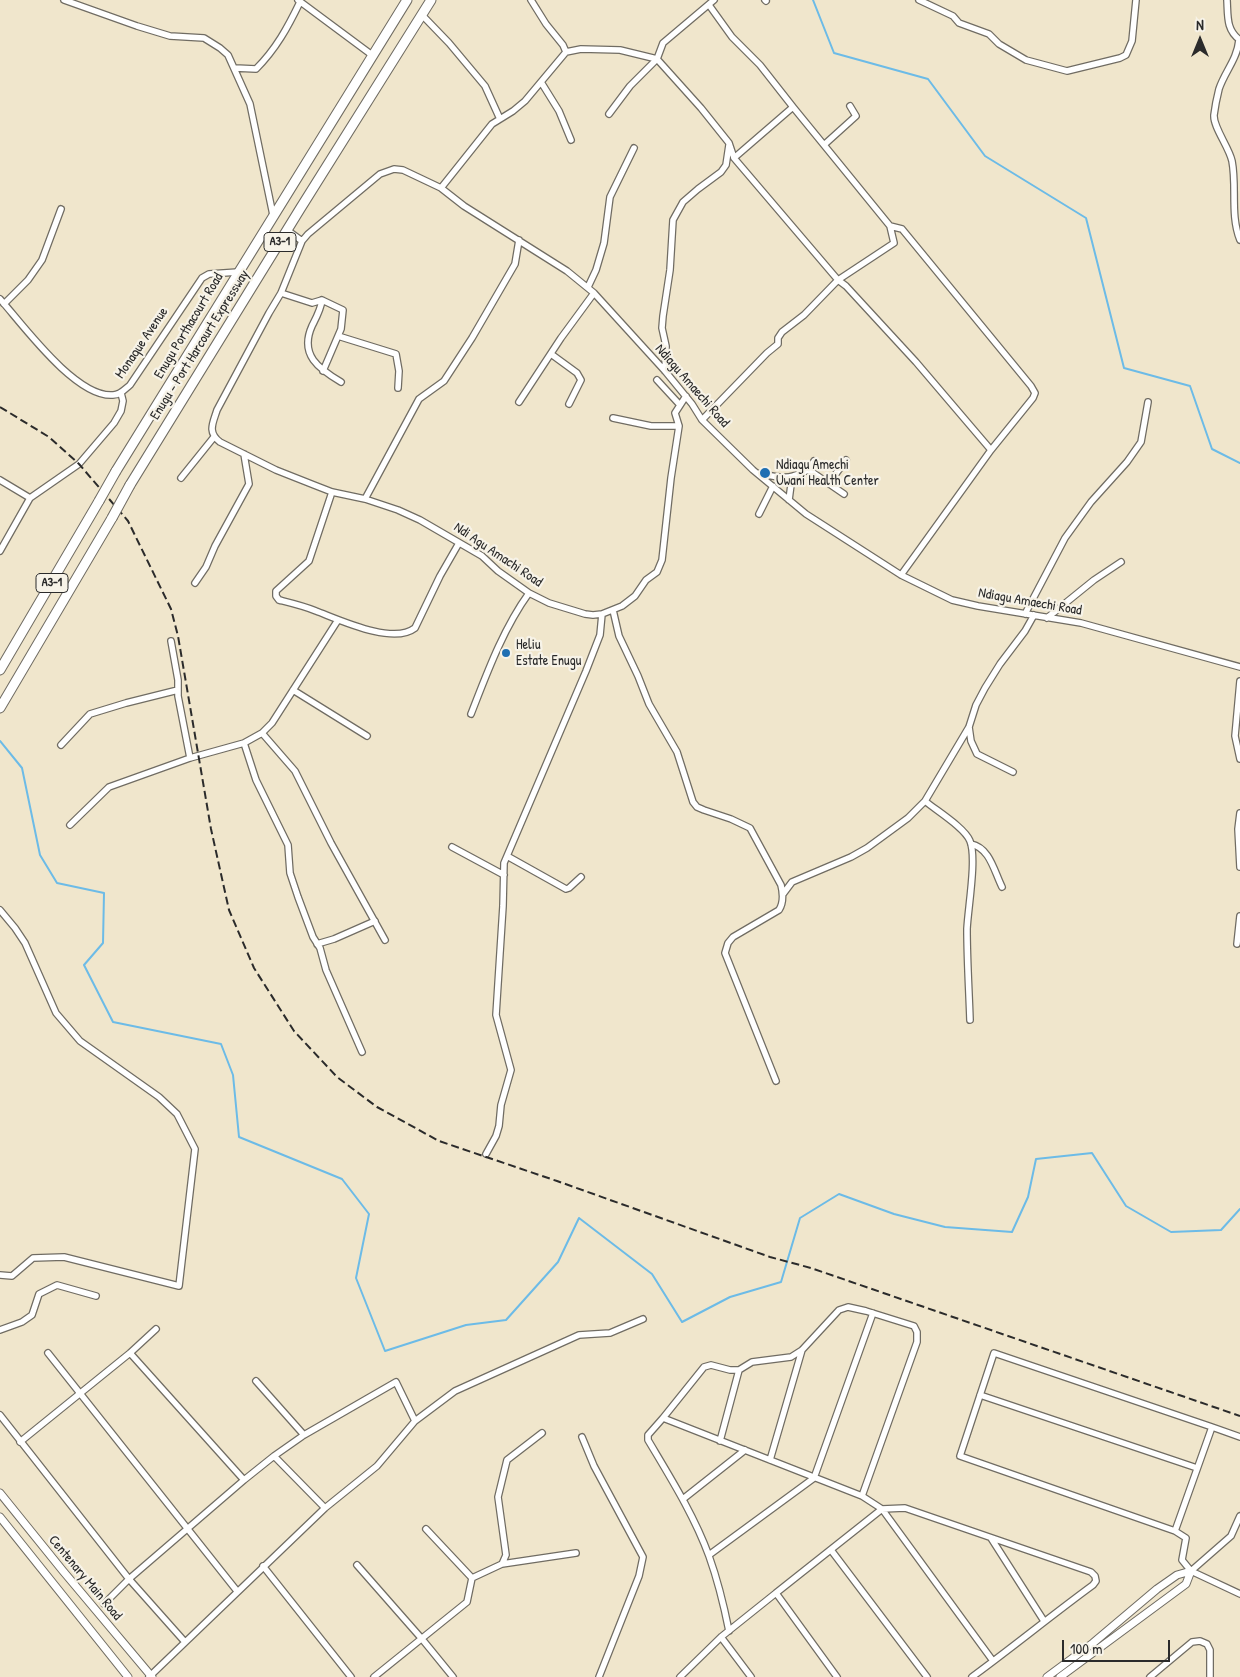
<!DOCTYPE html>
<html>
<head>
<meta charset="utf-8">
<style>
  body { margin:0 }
  #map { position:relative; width:1240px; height:1677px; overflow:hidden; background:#f0e6cc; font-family:"Patrick Hand",sans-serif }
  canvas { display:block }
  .north { position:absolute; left:1175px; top:15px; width:50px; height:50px; -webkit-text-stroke:4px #f7f3e8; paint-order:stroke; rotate:0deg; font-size:14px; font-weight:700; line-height:20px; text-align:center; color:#2b2b2b }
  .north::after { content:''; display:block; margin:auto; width:18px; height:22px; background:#2b2b2b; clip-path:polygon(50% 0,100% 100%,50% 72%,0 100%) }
  .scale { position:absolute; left:1062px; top:1640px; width:108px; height:22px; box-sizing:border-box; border:2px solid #2b2b2b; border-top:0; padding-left:6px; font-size:15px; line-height:18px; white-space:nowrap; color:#2b2b2b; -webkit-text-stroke:4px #f7f3e8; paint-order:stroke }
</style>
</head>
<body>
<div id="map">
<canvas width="1240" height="1677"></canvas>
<div class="north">N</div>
<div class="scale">100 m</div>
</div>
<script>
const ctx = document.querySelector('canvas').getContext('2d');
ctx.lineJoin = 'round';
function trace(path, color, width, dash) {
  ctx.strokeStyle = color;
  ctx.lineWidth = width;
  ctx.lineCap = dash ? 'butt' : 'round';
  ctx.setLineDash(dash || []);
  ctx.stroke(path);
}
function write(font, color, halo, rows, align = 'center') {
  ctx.font = font + ' "Patrick Hand",sans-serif';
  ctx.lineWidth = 4.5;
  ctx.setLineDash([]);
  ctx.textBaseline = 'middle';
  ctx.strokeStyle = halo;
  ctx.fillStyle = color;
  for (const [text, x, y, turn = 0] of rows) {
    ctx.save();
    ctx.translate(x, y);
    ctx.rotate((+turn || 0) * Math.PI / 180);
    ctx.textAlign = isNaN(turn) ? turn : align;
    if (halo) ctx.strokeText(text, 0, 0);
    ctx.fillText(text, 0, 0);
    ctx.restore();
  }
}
const stream = new Path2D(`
  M813 0 834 53 928 79 985 156 1086 218 1124 368 1190 386 1212 449 1240 463
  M0 741 22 768 40 855 57 883 104 893 103 943 84 965 113 1022 221 1044 233 1075 239 1137 342 1179 369 1214 356 1278 385 1351 466 1325 506 1320 558 1262 579 1218 652 1274 682 1322 730 1297 781 1282 800 1218 839 1194 894 1214 945 1227 1012 1232 1028 1197 1036 1159 1092 1153 1126 1206 1171 1232 1221 1230 1240 1209`);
const minor = new Path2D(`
  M64 0 137 26 170 36 204 38 220 48 228 55 250 104 273 215
  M298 0 372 55
  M531 0 546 24 563 45 566 52 581 49 620 50 657 59 701 108 729 143 734 158 838 280 846 286 916 362 991 450
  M765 0 766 1
  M919 0 953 16 959 23 989 34 999 44 1026 60 1067 71 1120 58 1126 55 1132 41 1136 0
  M1227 0C1228 16 1226 30 1240 40
  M709 5 732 37 760 65 793 107
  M422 15 449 43 485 86 500 119
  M1239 40C1237 60 1225 71 1219 89 1217 97 1215 107 1214 115 1213 127 1229 147 1232 161 1237 187 1230 215 1240 240
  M235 68 256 69C276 49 288 27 300 2
  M541 82 559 111 571 140
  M609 114 630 86 657 59 663 43 714 0
  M825 144 856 116 850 106
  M734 158 793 107 890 226 902 229 1031 386 1035 393 1033 398 991 450 901 575
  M441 188 492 124 513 111 525 101 566 52
  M287 230 302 241
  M588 287 596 270 604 243 610 197 634 148
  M281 293 312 303 322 300C321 309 316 318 312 326 299 355 319 369 341 382
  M0 299C23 325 76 398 113 395 120 395 124 390 130 385L202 278 209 274 238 272
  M322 300 343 310 341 329 323 371
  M4 304 28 280 42 260 61 209
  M338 336 396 354 399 371 398 388
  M551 354 577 373 581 380 569 404
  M665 371 666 346 662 328 663 316 670 270 673 220 683 202 698 189 721 172 726 165 729 145
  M657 380 680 405
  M686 396 675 413 679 426 671 478 662 560 657 572 646 580 635 596 622 606 602 614 593 615 585 614 549 603 529 593 498 571 482 556 420 520 398 510 365 499 332 492 314 485 276 470 220 442C207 432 213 423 217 410L269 313 281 293 302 241 308 234 380 174 394 169 403 170 441 188 464 206 567 271 594 293 665 371 692 404 702 420 753 470 806 514 901 575 952 600 978 606 1081 623 1240 667
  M519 402 561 338 594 293
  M613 418 651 426H679
  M702 420 767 353 778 344V338L782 332 804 315 838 280 894 243 890 226
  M809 470 814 461
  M760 473C769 476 784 479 793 476 799 475 803 471 809 470L844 494
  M181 478 214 437
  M0 480 30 498 79 464 114 423 121 411 123 401 121 393
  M829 483 846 460
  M332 492 309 561 276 591V596L279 600C291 603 304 606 316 611 340 620 393 645 415 628L440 576 459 543
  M365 499 419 399 444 381 472 338 515 264 519 240
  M789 500 792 477
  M759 514 773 486
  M0 551 30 498
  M195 583 206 567 215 546 249 484 244 454
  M613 610 619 636 638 676 649 704 677 752 693 802 697 807 704 810 731 819 750 828 781 885C783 893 784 902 779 910L733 937 728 943 725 953 776 1081
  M1025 614 1065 538 1091 502 1127 462 1141 442 1148 402
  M1047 618 1094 580 1121 562
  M338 620 272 723 262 733 244 743 256 780 288 845 290 873 298 897 313 937 320 948 326 970 362 1052
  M171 641 178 680V696L190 758
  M1240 681 1235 736 1240 759
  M293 690 367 736
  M471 714C487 673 503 629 529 593
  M969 727 971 741 977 754 1013 772
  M262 733 295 771 331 843 385 940
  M61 745 90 714 126 703 178 690
  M925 801C937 811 965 828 970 841 977 858 968 908 967 929 967 959 969 990 970 1020
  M1240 813 1238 829 1240 867
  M70 825 109 787 190 758 244 743
  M971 844C990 848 994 871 1002 887
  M452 847 504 875
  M507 856 566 889 569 888 581 877
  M783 894 792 882 851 857 867 848 908 818 925 801 969 727 976 705 985 688 1000 664 1025 631 1034 615
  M0 910 15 928 25 943 56 1013 80 1041 159 1097 177 1114 195 1149 179 1286 64 1257 33 1258 12 1276 0 1275
  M317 944 334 939 375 921
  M1237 944 1240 916
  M486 1154 496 1136 499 1126 501 1105 511 1070 496 1015 503 906 504 863 586 671 600 635 602 614
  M0 1330 22 1322 32 1315 39 1294 57 1285 96 1296
  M48 1353 237 1591
  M130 1353 244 1480
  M256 1381 304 1435
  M980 1395 1197 1468
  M0 1415 129 1579 185 1642
  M663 1418 648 1435V1440C670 1477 694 1515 709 1556 718 1581 724 1606 729 1631
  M1212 1427 1175 1531 960 1456 994 1353 1212 1427 1240 1437
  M582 1437 594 1466 643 1557 639 1576 599 1677
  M720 1441 739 1370
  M20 1442 130 1353 156 1329
  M274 1456 325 1508
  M770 1460 802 1350
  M683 1499 745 1450
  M426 1529 472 1578
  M1175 1531 1186 1538 1182 1560 1191 1571 1240 1594
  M991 1538 1044 1621
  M831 1550 927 1677
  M709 1555 814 1478 873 1313
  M502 1564 576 1553
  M357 1565 422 1639 453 1677
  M263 1566 351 1677
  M1191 1571 1231 1536 1240 1516
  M776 1593 882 1509 862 1496 663 1418 704 1367 711 1365 730 1370H739L752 1362 791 1357 802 1350 839 1310 848 1307 866 1311 914 1326 917 1332V1342L862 1496
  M104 1604 129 1579 244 1480 274 1456 304 1435 396 1382 415 1421
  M721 1637 751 1677
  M149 1677 325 1508 377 1466 415 1421 455 1391 579 1335 610 1333 643 1319
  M374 1677 467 1602 472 1578 502 1564 506 1555 498 1497 507 1460 542 1433
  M680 1677 721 1637 776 1593 837 1677
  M972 1677C1013 1647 1052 1615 1093 1585L1096 1581 1095 1576 1091 1572 905 1508 882 1509 993 1661
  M1150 1677 1192 1642 1200 1641 1207 1644 1210 1650V1677`);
const tertiary = new Path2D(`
  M0 1493 63 1571 152 1677
  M0 1517 128 1677
  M1047 1677 1093 1643 1157 1589 1177 1575 1191 1571
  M1060 1677 1186 1584 1191 1571`);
const trunk = new Path2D(`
  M116 471 407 0
  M130 485 300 209 431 0
  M0 670 99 501
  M0 708 112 518`);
const rail = new Path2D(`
  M0 407 49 437 79 464 128 521 171 609 178 636 211 829 229 910 254 968 294 1031 337 1077 377 1107 439 1141 557 1181 770 1257 811 1268 1240 1416`);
const trunkBridge = new Path2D(`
  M99 501 116 471
  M112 518 130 485`);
const markers = [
  [765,473,6,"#1f6fb2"],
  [506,653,5,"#1f6fb2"]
];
const shields = [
  [280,242,32],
  [52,583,32]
];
const shieldNames = [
  ["A3-1",280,242],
  ["A3-1",52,583]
];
const streetNames = [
  ["Enugu Porthacourt Road",189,326,-59],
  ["Monaque Avenue",142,343,-56],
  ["Enugu - Port Harcourt Expressway",200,345,-58],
  ["Ndiagu Amaechi Road",692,386,49],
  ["Ndi Agu Amachi Road",498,555,34],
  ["Ndiagu Amaechi Road",1030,602,10],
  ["Centenary Main Road",85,1578,50]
];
const poiNames = [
  ["Ndiagu Amechi",776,465],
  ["Uwani Health Center",776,481],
  ["Heliu",516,645],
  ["Estate Enugu",516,661]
];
trace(stream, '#6cbbe7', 2);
trace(minor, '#706c63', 8);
trace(tertiary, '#706c63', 9);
trace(trunk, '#706c63', 11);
trace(minor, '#fff', 5.5);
trace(tertiary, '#fff', 7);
trace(trunk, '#fff', 9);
trace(rail, '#2b2b2b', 2, [8, 4]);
trace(trunkBridge, '#706c63', 11, []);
trace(trunkBridge, '#fff', 9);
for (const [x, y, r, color] of markers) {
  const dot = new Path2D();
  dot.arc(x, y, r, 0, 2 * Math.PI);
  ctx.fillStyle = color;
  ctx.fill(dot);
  trace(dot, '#f7f3e8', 2);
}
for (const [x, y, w] of shields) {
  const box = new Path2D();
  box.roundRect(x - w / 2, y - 9.5, w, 19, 4);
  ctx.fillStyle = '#f7f3e8';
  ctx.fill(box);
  trace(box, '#2b2b2b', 1);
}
write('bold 12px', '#2b2b2b', null, shieldNames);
write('14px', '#2b2b2b', '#f7f3e8', streetNames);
write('14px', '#2b2b2b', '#f7f3e8', poiNames, 'left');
</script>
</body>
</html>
